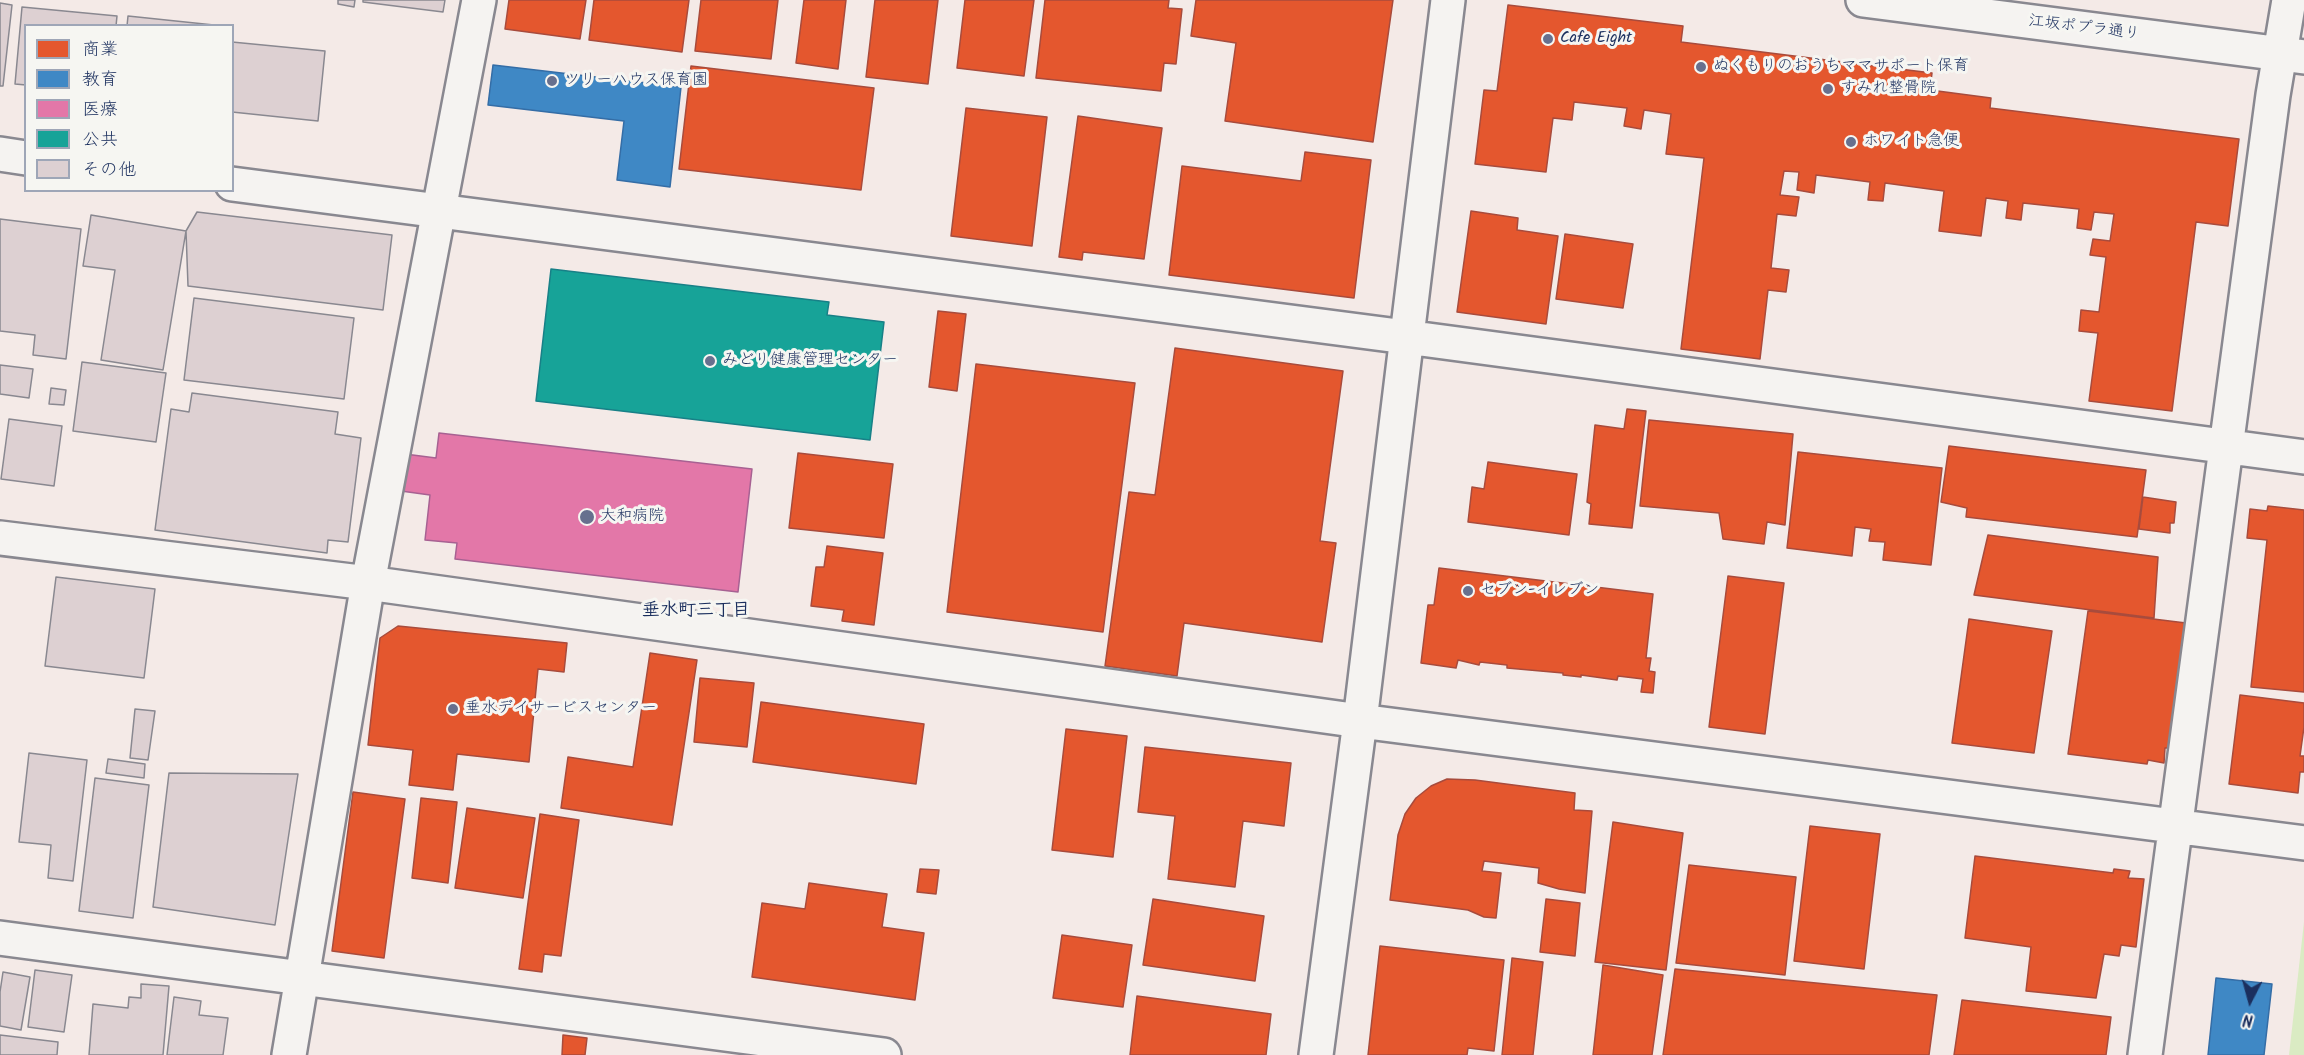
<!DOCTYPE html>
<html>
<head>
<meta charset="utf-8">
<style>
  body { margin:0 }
  #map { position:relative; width:2304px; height:1055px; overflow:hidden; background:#f4eae7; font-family:Kalam,"Klee One",sans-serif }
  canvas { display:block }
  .legend { position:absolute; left:24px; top:24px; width:210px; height:168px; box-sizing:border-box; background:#f6f6f2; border:2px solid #9ea6b7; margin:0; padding:8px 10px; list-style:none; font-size:18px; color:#1b2f5e }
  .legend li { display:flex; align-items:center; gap:12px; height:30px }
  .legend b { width:30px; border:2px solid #9ea6b7 }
  .north { position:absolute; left:2220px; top:971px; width:60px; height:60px; -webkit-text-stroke:4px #f6f6f2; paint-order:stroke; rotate:186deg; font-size:16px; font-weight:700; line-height:24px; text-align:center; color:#1b2f5e }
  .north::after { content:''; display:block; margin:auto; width:21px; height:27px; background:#1b2f5e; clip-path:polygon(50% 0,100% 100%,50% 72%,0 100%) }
</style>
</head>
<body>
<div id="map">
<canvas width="2304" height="1055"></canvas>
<ul class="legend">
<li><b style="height:16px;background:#e4572e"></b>商業</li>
<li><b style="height:16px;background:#3f88c5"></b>教育</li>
<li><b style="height:16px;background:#e377a8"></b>医療</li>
<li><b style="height:16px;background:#17a398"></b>公共</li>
<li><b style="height:16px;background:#ddd0d2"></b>その他</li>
</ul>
<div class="north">N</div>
</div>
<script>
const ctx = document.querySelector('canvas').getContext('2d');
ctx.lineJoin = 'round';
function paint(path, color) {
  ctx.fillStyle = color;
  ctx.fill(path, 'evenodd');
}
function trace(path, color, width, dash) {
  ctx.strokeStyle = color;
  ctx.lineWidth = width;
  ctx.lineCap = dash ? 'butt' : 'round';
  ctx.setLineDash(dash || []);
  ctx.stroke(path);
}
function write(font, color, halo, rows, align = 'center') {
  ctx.font = font + ' Kalam,"Klee One",sans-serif';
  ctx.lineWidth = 6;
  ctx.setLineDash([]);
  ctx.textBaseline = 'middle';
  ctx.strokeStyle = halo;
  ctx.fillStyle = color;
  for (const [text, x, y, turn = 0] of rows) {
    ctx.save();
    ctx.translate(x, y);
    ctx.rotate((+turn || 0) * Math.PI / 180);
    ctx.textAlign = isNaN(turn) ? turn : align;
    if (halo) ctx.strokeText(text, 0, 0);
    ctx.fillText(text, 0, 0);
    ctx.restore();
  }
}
const green = new Path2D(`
  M2304 922V1055H2289Z`);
const shops = new Path2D(`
  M509 0H586L580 39 505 29Z
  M594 0H689L682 52 589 40Z
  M701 0H778L771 59 695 51Z
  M804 0H846L838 69 796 63Z
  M875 0H938L928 84 866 77Z
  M965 0H1034L1024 76 957 68Z
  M1045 0H1169L1168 8 1182 9 1176 64 1164 63 1161 91 1036 78Z
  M1196 0H1393L1373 142 1225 121 1236 43 1191 36Z
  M1508 5 1683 26 1681 42 1932 73 1930 90 1991 98 1990 108 2239 139 2228 226 2196 222 2172 411 2089 401 2098 333 2079 331 2081 310 2099 312 2106 257 2090 255 2093 239 2110 241 2114 214 2094 212 2091 230 2077 228 2079 209 2023 203 2021 220 2006 218 2008 201 1986 198 1981 236 1939 231 1944 191 1885 183 1883 201 1868 200 1870 182 1816 175 1814 193 1797 190 1799 172 1784 171 1780 195 1799 197 1796 216 1777 214 1771 268 1789 270 1786 292 1768 290 1760 359 1681 349 1704 158 1666 154 1671 114 1644 110 1641 129 1624 126 1627 108 1574 102 1572 120 1553 118 1546 172 1475 164 1484 90 1497 91Z
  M691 66 874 88 861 190 679 169Z
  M966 108 1047 117 1032 246 951 236Z
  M1078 116 1162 128 1144 259 1083 252 1082 260 1059 257Z
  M1305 152 1371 160 1354 298 1169 275 1182 166 1301 181Z
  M1471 211 1518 218 1517 230 1558 236 1546 324 1457 312Z
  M1565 234 1633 244 1623 308 1556 299Z
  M938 311 966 314 957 391 929 387Z
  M1175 348 1343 371 1320 541 1336 543 1322 642 1184 623 1177 676 1105 666 1129 492 1155 495Z
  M976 364 1135 383 1103 632 947 612Z
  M1627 409 1646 411 1632 528 1589 524 1591 504 1587 502 1595 425 1624 429Z
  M1649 420 1793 434 1785 525 1767 522 1764 544 1723 539 1719 513 1640 506Z
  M1949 446 2146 470 2137 537 1966 517 1967 508 1941 502Z
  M1798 452 1942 468 1931 565 1883 560 1885 542 1869 541 1871 529 1855 527 1852 556 1787 548Z
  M798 453 893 464 884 538 789 528Z
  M1488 462 1577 474 1569 535 1468 522 1472 487 1484 489Z
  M2143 497 2176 502 2174 523H2170V533L2139 529Z
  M2268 506 2304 510V692L2251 687 2267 540 2247 538 2250 509 2267 511Z
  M1988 535 2158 557 2154 618 1974 595Z
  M827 546 883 553 874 625 842 621 844 610 811 606 816 567H824Z
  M1439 568 1653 594 1646 658H1651L1649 671 1655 672 1653 693 1641 692 1643 679 1618 676 1617 680 1581 675V677L1563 675V673L1507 668V665L1480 662 1479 665 1458 660 1456 668 1421 663 1428 605H1434Z
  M1728 576 1784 583 1765 734 1709 727Z
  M2088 611 2186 623 2170 748H2165L2164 763 2148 760 2147 764 2068 754Z
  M1969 619 2052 631 2034 753 1952 743Z
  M398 626 567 643 564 672 538 669 529 762 457 754 453 790 409 785 413 750 368 745 380 638Z
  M650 653 697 660 672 825 561 808 568 757 633 767Z
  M700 678 754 683 747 747 694 742Z
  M2240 695 2304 703V727L2300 756H2304V772H2300L2298 793 2229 784Z
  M761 702 924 724 916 784 753 762Z
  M1066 729 1127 736 1113 857 1052 850Z
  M1145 747 1291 763 1284 826 1243 821 1235 887 1168 879 1175 816 1138 812Z
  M1447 779 1475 780 1575 793 1574 810 1592 811 1585 893 1559 889 1538 883 1539 868 1484 861 1482 871 1501 873 1496 918 1484 917 1468 910 1390 900 1398 835 1405 814 1416 798 1431 786Z
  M353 792 405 799 384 958 332 951Z
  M421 798 457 802 448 883 412 878Z
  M467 808 535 818 523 898 455 888Z
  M540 814 579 820 561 956 544 954 542 972 519 969Z
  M1613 822 1683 833 1666 970 1595 962Z
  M1810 826 1880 834 1864 969 1794 961Z
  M1975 856 2113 873 2114 869 2130 871 2128 878 2144 879 2136 947 2121 945 2119 956 2104 954 2096 998 2026 991 2031 947 1965 938Z
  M1689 865 1796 877 1785 975 1676 963Z
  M920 869 939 870 936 894 917 892Z
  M809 883 887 894 882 927 924 933 915 1000 752 977 762 903 805 909Z
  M1153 899 1264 916 1255 981 1143 965Z
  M1546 899 1580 903 1575 956 1540 952Z
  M1062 935 1132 945 1123 1007 1053 998Z
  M1380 946 1504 960 1494 1051 1468 1048 1467 1055H1368Z
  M1512 958 1543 962 1533 1055H1502Z
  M1603 965 1663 975 1652 1055H1593Z
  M1675 969 1937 995 1929 1055H1663Z
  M1137 996 1271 1014 1266 1055H1130Z
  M1962 1000 2111 1017 2106 1055H1954Z
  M563 1035 587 1038 585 1055H562Z`);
const schools = new Path2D(`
  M493 65 681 87 670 187 617 180 624 121 488 105Z
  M2216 978 2272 984 2264 1055H2208Z`);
const health = new Path2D(`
  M439 433 752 469 738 592 455 559 457 543 425 540 430 495 401 491 405 454 436 458Z`);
const public = new Path2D(`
  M551 269 829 302 827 315 884 322 870 440 536 401Z`);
const building = new Path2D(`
  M338 0H355L354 7 338 4Z
  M363 0H445L443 12 363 2Z
  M0 3 12 5 3 86H0Z
  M22 7 117 16 116 26H26V85L15 84Z
  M128 16 214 25V26H127Z
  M232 42 325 51 318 121 232 112Z
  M197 212 392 235 383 310 188 286 186 231Z
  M91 215 186 231 163 370 101 360 115 270 83 266Z
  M0 219 81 229 66 359 33 355 35 335 0 331Z
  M194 298 354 318 344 399 184 380Z
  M82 362 166 373 156 442 73 431Z
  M0 365 33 369 29 398 0 394Z
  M51 388 66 390 64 405 49 404Z
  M192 393 338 412 335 434 361 438 348 542 328 540 327 553 155 530 171 409 189 412Z
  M9 419 62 426 54 486 1 479Z
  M56 577 155 589 144 678 45 666Z
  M135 709 155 711 148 760 130 758Z
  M29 753 87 760 73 881 48 878 51 845 19 842Z
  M108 759 145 764 144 778 106 773Z
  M169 773 298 774 275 925 153 907Z
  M95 778 149 785 133 918 79 911Z
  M35 970 72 975 64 1032 28 1027Z
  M3 972 30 977 21 1030 0 1026V992Z
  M141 984 169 986 163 1055H89L93 1004 128 1008 129 997 141 998Z
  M174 997 201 1001 199 1015 228 1018 223 1055H167Z
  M0 1035 58 1042 57 1055H0Z`);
const minor = new Path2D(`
  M1863 0 2304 57
  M0 154 26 158
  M232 184 1406 337 2304 457
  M0 538 368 583 1360 721 2304 843
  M0 938 884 1055
  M289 1055 368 583 479 0
  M1316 1055 1360 721 1448 0
  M2145 1055 2273 95 2289 0`);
const markers = [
  [1548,39,6,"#67708e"],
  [1701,67,6,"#67708e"],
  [552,81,6,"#67708e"],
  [1828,89,6,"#67708e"],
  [1851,142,6,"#67708e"],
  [710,361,6,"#67708e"],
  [587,517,8,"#67708e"],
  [1468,591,6,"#67708e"],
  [453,709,6,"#67708e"]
];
const streetNames = [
  ["江坂ポプラ通り",2084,29,7]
];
const poiNames = [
  ["Cafe Eight",1560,39],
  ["ぬくもりのおうちママサポート保育",1713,67],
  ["ツリーハウス保育園",564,81],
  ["すみれ整骨院",1840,89],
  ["ホワイト急便",1863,142],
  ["みどり健康管理センター",722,361],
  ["大和病院",600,517],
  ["セブン-イレブン",1480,591],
  ["垂水デイサービスセンター",465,709]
];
const neighbourhoodNames = [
  ["垂水町三丁目",696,612]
];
paint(green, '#daebc3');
paint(shops, '#e4572e');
trace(shops, '#a84b3c', 1.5);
paint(schools, '#3f88c5');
trace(schools, '#346da6', 1.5);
paint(health, '#e377a8');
trace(health, '#a76192', 1.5);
paint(public, '#17a398');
trace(public, '#188087', 1.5);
paint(building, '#ddd0d2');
trace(building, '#898890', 1.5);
trace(minor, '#898890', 38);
trace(minor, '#f5f3f1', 33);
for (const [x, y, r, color] of markers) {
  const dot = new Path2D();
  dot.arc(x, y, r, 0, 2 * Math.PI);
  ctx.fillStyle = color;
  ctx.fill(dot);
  trace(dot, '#f6f6f2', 2);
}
write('16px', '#1b2f5e', '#f6f6f2', streetNames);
write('16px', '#1b2f5e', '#f6f6f2', poiNames, 'left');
write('bold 18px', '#1b2f5e', '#f6f6f2', neighbourhoodNames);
</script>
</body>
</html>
